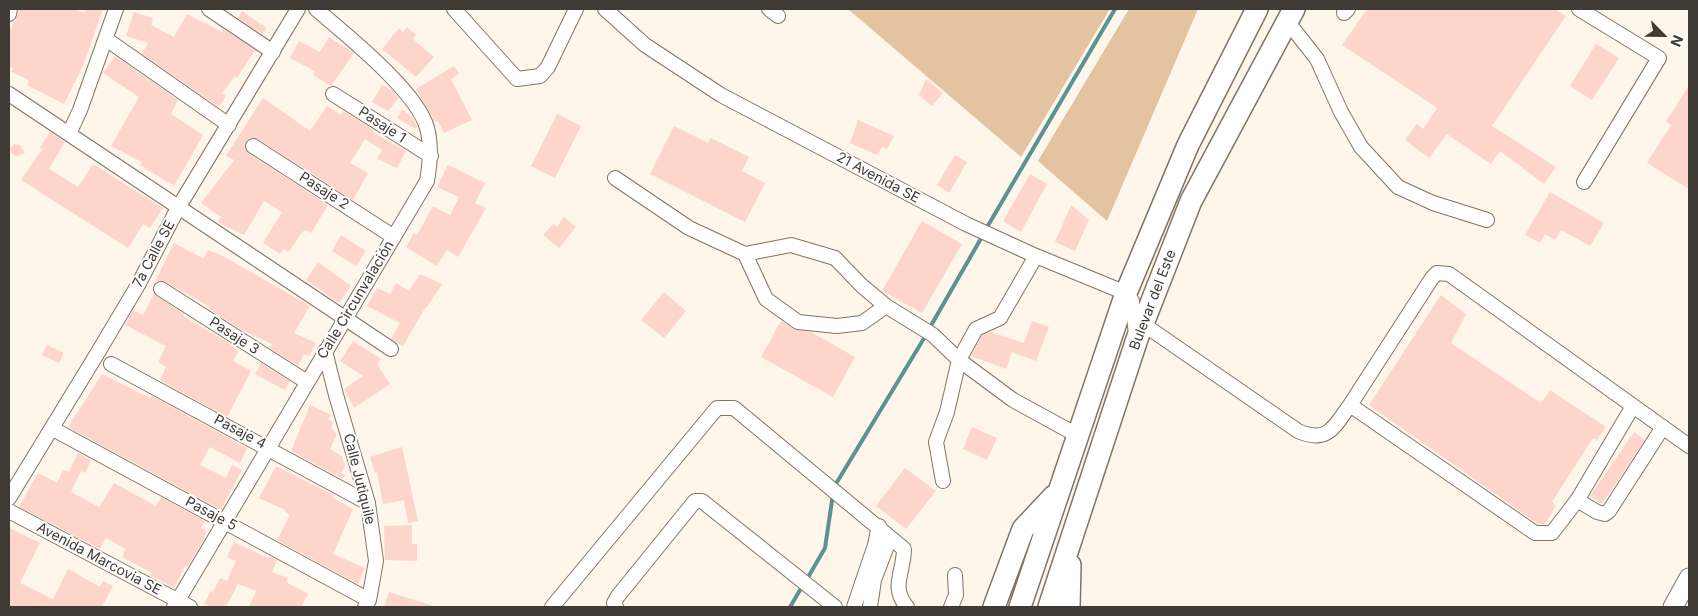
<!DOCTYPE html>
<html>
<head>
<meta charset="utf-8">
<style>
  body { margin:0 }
  #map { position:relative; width:1698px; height:616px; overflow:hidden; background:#fef5eb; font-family:Inter,sans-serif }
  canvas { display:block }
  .frame { position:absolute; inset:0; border:10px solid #403a34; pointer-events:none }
  .north { position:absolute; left:1638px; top:10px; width:50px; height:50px; -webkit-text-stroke:4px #fff; paint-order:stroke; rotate:113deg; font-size:14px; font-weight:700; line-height:20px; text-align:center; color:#403a34 }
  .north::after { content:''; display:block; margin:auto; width:18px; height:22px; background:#403a34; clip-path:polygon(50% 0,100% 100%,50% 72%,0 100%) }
</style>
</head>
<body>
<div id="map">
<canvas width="1698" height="616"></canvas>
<div class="frame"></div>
<div class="north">N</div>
</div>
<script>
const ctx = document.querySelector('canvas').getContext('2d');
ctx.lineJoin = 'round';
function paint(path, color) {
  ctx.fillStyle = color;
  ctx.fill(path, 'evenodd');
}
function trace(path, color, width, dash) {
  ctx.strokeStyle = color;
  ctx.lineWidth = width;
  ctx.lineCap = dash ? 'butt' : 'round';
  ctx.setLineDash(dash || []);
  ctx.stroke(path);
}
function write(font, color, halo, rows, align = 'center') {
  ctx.font = font + ' Inter,sans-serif';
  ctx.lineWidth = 4;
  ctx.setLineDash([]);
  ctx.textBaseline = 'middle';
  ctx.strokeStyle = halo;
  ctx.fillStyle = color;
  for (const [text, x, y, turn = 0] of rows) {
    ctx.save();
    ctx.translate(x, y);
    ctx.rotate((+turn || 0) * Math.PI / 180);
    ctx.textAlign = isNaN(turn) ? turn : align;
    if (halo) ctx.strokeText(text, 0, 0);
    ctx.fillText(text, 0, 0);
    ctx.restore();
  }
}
const green = new Path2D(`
  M848 9H1110L1021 157Z
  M1129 9H1198L1107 221 1038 161Z`);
const stream = new Path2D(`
  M986 229 1115 9
  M929 329 983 235
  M834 487 926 335
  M807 579 825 548 833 494
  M790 607 803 585`);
const building = new Path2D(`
  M19 9H74L85 13 86 9H103L83 66 64 104 27 85 29 80 11 72 13 68 9 67V33L17 16Z
  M1367 9H1555L1566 16 1492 126 1556 167 1544 184 1500 151 1491 164 1447 134 1429 158 1405 140 1417 124 1423 129 1437 108 1342 45Z
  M242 11 267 28 262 34 238 18Z
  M134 12 153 18 151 25 174 37 187 14 222 32 223 29 255 50 237 78 235 76 222 93 226 96 219 107 142 54 148 43 126 36Z
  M407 27 416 35 413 39 434 57 416 77 382 49 399 28 403 32Z
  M329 37 354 53 331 86 313 75 315 71 290 58 299 41 320 52Z
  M1596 44 1619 58 1592 100 1570 86Z
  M115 56 178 100 171 114 203 135 174 186 140 165 142 162 111 146 139 97 103 73Z
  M454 66 459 74 451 79 472 120 444 133 438 121 435 122 416 89Z
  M926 79 943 93 932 106 919 95Z
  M382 85 392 90 399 98 388 111 372 102Z
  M1689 85V189L1647 163 1671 125 1666 122Z
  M263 98 310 131 327 106 341 115 343 111 374 130 372 132 406 151 397 168 377 159 382 150 365 139 350 163 368 173 353 200 258 139 249 138 244 146 248 153 328 205 311 233 306 230 302 232 289 252 284 249 280 254 263 243 282 212 264 201 244 235 217 222 221 217 201 203 234 160 226 156Z
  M402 109 413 118 417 127 416 129 397 118Z
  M557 114 581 126 555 178 531 166Z
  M858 120 894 136 887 149 882 147 877 155 850 143Z
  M674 126 708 143 711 138 749 157 742 171 765 183 745 222 650 174Z
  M50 132 65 142 49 169 78 187 93 164 163 208 150 228 143 224 128 248 21 180 43 148 39 149Z
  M14 144 20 145 25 153 17 156 12 154 10 149Z
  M955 155 967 162 949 193 937 185Z
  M448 165 485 183 475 203 486 208 458 257 447 250 437 266 406 247 414 233 417 235 433 206 450 215 459 197 437 187Z
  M1030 174 1047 184 1021 232 1003 221Z
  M1550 192 1604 223 1590 246 1561 230 1555 240 1545 234 1540 243 1525 235Z
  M1071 205 1089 220 1075 251 1055 242Z
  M564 217 576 227 559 248 543 235 553 224 557 227Z
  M922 221 962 244 922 313 882 291Z
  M341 235 366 251 356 266 332 251Z
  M174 243 204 259 208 250 223 256 310 306 294 333 316 343 309 356 304 354 298 366 270 348 272 344 242 330 209 309 210 307 166 282 157 281 153 286Z
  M318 262 351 286 339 303 306 280Z
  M420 274 442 284 426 308H425L403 346 391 339 400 323 367 306 377 288 390 294 396 283 409 291Z
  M664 292 686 311 664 338 641 320Z
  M154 294 184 314 183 316 234 346 233 348 239 351 233 361 251 371 227 417 160 380 166 367 158 362 166 346 125 325 133 310 143 315Z
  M1441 295 1466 314 1451 343 1541 403 1550 390 1606 427 1597 440 1593 438 1552 502 1556 506 1545 524H1538L1369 405Z
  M781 321 793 329 811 332 855 357 833 397 761 357Z
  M1032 321 1049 327 1036 361 1012 352 1006 369 971 356 982 336 991 332 1024 343Z
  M353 341 381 359 377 364 390 384 354 408 344 389 363 376 340 361Z
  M47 345 64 353 59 363 42 355Z
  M261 363 290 381 285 390 255 374Z
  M102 374 150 398 152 396 247 448 240 463 210 447 200 465 226 478 232 465 242 470 221 510 68 427Z
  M310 405 331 415 328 420 333 422 331 428 337 434 330 449 342 456 345 466 341 473 345 475 343 479 291 451Z
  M972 427 997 438 987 460 963 449Z
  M1634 432 1645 440 1602 504 1590 496Z
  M402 447 418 521 408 523 404 500 383 504 377 472 375 473 370 457Z
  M78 453 91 460 85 473 81 471 71 492 99 507 114 483 156 506 161 497 205 521 201 528 207 531 202 543 187 567 185 566 174 588 150 575 152 573 122 557 126 549 106 538 100 549 19 507 38 473 57 483 63 470 69 472Z
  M276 466 334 495 333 498 353 509 333 554 365 568 358 584 277 540 290 515 285 512V510L259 498Z
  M905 468 936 491 906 529 876 506Z
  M412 525V544H417V561L385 560 384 526Z
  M9 528 40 543 20 583 53 599 68 569 100 587 103 581 113 586 102 607H9Z
  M234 542 268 558 269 556 277 560 272 572 288 578 286 582 308 594 301 607H249L256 591 238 584 226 607H210L204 604 211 591 213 592 220 578 227 581 236 561 227 557Z
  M389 592 431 605 430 607H384Z`);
const minor = new Path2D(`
  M209 9 273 52
  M454 9 517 79 540 76 548 67 576 9
  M605 9 645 45 721 95 966 224 1036 256 1126 293 1132 301 1136 334
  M769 9 778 16
  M1579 9 1659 58 1584 182
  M1344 13 1348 9
  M9 14 10 9
  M1287 21 1317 59 1341 112 1361 147 1398 187 1433 203 1487 220
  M106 39 229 125
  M9 94 391 349
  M333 94 431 156
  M69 134 80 110 116 9
  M253 146 394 237
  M615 178 689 228 745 254 791 245 835 258 862 286 886 306 933 335 959 360 1013 400 1077 435
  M745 254 766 299 798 322 837 326 862 323 886 306
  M161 289 307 382
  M1143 324 1298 431C1328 444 1334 427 1350 405
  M325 351 336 395 368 503 376 561 369 600 365 607
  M111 364 368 503
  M1633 406 1578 499 1552 533H1535L1350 405 1432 278 1437 273 1449 274 1689 446
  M53 429 369 600
  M943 481 936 442 947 412 959 360 976 329 1000 318 1036 256
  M9 498 97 354 138 285 178 208 298 9
  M1577 500 1597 512 1605 514 1609 511 1663 427
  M9 511 190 607
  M174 607 427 181C430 164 432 146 427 128 417 91 346 35 316 9
  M552 607 717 408H734L904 549C904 572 890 587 907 607
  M616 607 614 603 618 596 695 501H702L835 607
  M854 607 875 545 879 526
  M870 607 874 580 890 538
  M951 607 956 595 955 575`);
const major = new Path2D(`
  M1673 607 1689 578`);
const highway = new Path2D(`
  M994 607 1023 529 1054 496
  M1020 607 1126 293 1188 145 1257 9
  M1049 607 1137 339 1191 201 1294 9
  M1069 607 1070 565`);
const streetNames = [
  ["Pasaje 1",382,125,33],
  ["21 Avenida SE",878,178,28],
  ["Pasaje 2",324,191,33],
  ["7a Calle SE",154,254,-62],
  ["Calle Circunvalación",356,300,-59],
  ["Bulevar del Este",1153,300,-69],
  ["Pasaje 3",234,336,33],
  ["Pasaje 4",240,432,28],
  ["Calle Jutiquile",359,479,76],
  ["Pasaje 5",211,514,28],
  ["Avenida Marcovia SE",99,559,28]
];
paint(green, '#e3c3a0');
trace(stream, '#5b9392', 4);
paint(building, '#fed5ca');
trace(minor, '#827466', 16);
trace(major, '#827466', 21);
trace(highway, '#827466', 24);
trace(minor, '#fff', 14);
trace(major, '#fff', 19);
trace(highway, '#fff', 21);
write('14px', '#403a34', '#fff', streetNames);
</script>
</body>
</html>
